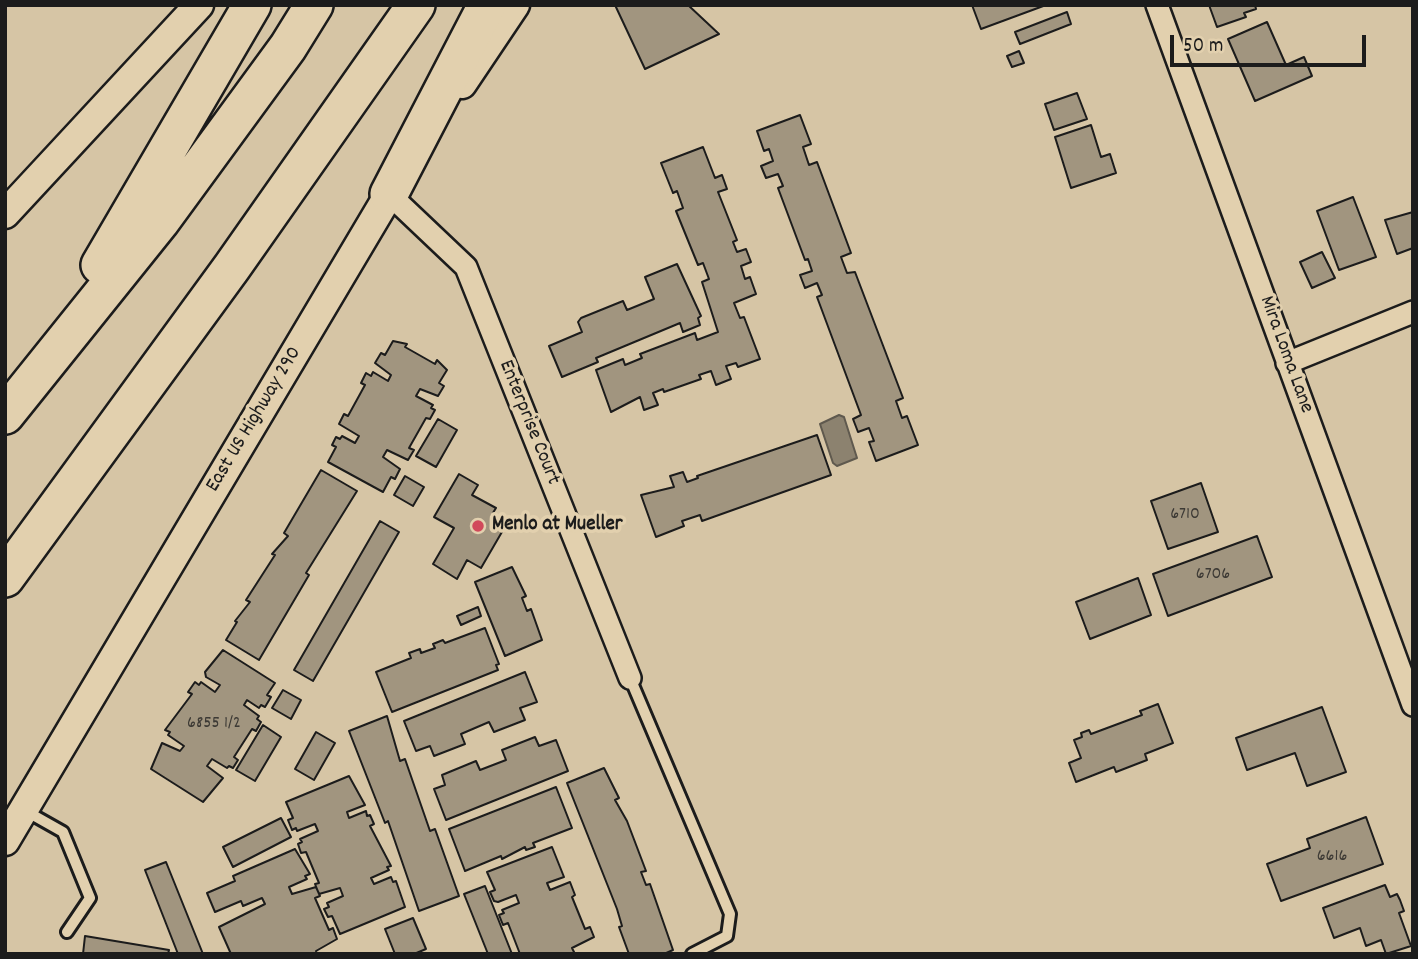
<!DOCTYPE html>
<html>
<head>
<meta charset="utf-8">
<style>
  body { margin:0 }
  #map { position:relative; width:1418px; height:959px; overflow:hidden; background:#d6c5a5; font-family:Dekko,sans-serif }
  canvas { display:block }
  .frame { position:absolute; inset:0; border:7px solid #1c1c1c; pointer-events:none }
  .scale { position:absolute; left:1170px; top:35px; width:196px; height:32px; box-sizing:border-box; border:4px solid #1c1c1c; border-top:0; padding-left:9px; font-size:21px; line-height:24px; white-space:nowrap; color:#1c1c1c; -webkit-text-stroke:5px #e2d0ae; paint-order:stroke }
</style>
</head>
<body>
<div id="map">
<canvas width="1418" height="959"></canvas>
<div class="frame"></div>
<div class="scale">50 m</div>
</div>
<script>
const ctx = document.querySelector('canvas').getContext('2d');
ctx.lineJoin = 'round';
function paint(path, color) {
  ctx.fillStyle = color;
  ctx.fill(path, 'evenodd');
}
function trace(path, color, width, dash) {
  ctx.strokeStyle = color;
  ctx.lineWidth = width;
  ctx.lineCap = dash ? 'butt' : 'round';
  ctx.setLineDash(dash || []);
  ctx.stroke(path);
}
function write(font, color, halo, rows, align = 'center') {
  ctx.font = font + ' Dekko,sans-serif';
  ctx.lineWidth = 7;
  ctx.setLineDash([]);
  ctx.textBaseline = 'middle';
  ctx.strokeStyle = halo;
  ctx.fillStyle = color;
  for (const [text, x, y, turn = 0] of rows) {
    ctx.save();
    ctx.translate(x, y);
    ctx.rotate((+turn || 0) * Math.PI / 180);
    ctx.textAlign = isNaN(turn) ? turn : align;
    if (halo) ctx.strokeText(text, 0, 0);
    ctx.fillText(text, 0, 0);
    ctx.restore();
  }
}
const water = new Path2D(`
  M839 415 844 417 857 458 837 466 833 463 820 424Z`);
const building = new Path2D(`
  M615 5H688L719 34 645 69Z
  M972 5H1046L981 29Z
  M1209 5H1255L1256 9 1244 13 1246 17 1217 27Z
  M1067 12 1071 24 1020 44 1015 32Z
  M1267 22 1286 65 1304 57 1312 76 1255 101 1228 39Z
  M1019 51 1024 63 1012 67 1007 56Z
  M1077 93 1087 119 1054 130 1045 104Z
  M800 115 811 144 803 147 809 165 817 162 851 253 841 257 847 273 855 272 903 398 896 401 902 418 907 416 918 445 876 461 869 442 874 441 869 428 858 432 853 419 861 415 817 297 822 295 817 283 805 288 800 275 812 271 808 259 805 260 778 188 783 186 778 174 766 178 761 166 773 161 769 149 764 151 757 131Z
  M1091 125 1101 157 1110 154 1116 173 1071 188 1055 137Z
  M703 147 715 178 722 175 727 189 718 192 737 240 733 242 737 252 746 249 751 262 741 266 745 279 750 277 756 294 734 303 740 318 744 317 760 359 738 367 736 363 726 366 731 379 716 385 711 371 699 375 701 379 664 392 663 389 653 393 658 405 644 410 640 397 611 412 596 370 623 359 625 365 642 358 640 354 695 333 697 340 718 332 702 282 709 279 703 263 698 265 676 211 683 208 677 191 673 193 661 163Z
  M1353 197 1376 257 1339 270 1317 211Z
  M1413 212V248L1397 254 1385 220Z
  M1322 252 1335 278 1312 288 1300 262Z
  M677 264 701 316 698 318 700 325 683 332 680 323 596 358 598 362 562 377 549 346 582 332 578 322 581 318 623 301 627 310 654 299 645 277Z
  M393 341 407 344 405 347 435 364 437 360 447 370 439 383 444 386 438 396 420 389 416 396 433 405 431 408 435 410 430 419 426 418 409 448 414 450 408 460 387 450 383 457 400 469 395 479 391 477 383 492 328 462 336 447 332 445 336 437 340 439 342 436 355 443 359 436 339 424 344 414 348 416 365 385 361 383 366 373 371 376 373 372 388 381 391 375 375 363 381 353 385 355Z
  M438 419 457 430 436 467 416 456Z
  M817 435 831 475 702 521 700 515 682 521 684 526 656 537 641 495 674 487 670 476 683 472 687 482 698 478 697 476Z
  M321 470 357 491 306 573 309 575 259 660 226 640 237 622 235 621 250 602 246 600 275 555 272 554 288 536 284 533Z
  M459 474 478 485 472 495 496 508 491 516 506 525 481 568 467 560 457 579 433 564 454 528 434 517Z
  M405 476 424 487 413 506 394 495Z
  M1201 483 1218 532 1168 549 1151 501Z
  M380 521 399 532 313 681 294 670Z
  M1257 536 1272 577 1168 616 1153 574Z
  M512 567 526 596 522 598 527 611 531 609 542 640 505 656 475 582Z
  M1138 578 1151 615 1090 639 1076 602Z
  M478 607 481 616 461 625 457 616Z
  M485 628 499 664 496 665 498 670 392 712 376 672 411 658 409 653 420 649 421 653 435 648 433 644 443 640 445 643Z
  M223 650 275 683 267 695 271 697 265 707 261 705 259 708 247 700 244 705 259 716 257 719 261 722 256 731 252 729 234 757 238 760 233 768 229 766 227 768 212 759 207 766 223 778 203 802 151 769 162 743 180 751 184 746 168 735 170 732 165 730 192 694 188 692 195 682 199 685 201 682 215 692 220 685 206 677 205 672Z
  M525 672 537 702 520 708 525 720 494 732 489 722 461 734 465 744 434 756 430 746 416 751 404 721Z
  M283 690 301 700 291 719 272 708Z
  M1158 704 1173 743 1145 754 1147 760 1116 772 1114 767 1076 782 1069 763 1081 758 1074 740 1082 737 1081 733 1089 730 1091 734 1142 715 1140 711Z
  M1322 707 1346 772 1307 786 1295 753 1247 770 1236 738Z
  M387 716 400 761 405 759 430 831 435 829 459 896 419 911 388 821 385 823 349 731Z
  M263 725 281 737 255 781 236 770Z
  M316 732 335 743 314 780 295 769Z
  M535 737 539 746 556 740 568 771 446 820 434 789 445 785 442 775 476 761 480 770 506 760 502 750Z
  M604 768 619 798 615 800 627 821 646 871 641 872 646 885 650 884 673 950 664 954H629L619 927 622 926 617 909 567 783Z
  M349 776 365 805 347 812 349 818 366 811 367 816 370 815 374 824 370 826 391 866 387 867 389 870 371 878 374 884 391 877 393 882 396 881 405 907 340 934 332 916 328 917 324 909 329 907 327 903 343 896 340 888 319 894 315 884 319 883 306 852 301 853 298 844 302 842 300 839 318 831 315 824 297 831 296 828 292 830 288 820 293 818 286 802Z
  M556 787 572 828 533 843 535 847 526 850 525 847 502 859 501 856 465 871 449 829Z
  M1366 817 1383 864 1281 901 1267 864 1310 848 1307 839Z
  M281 818 291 837 233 867 223 847Z
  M552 847 564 877 547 883 550 890 570 882 575 895 572 897 585 929 590 927 594 937 572 948 575 954H520L508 923 503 925 499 915 504 913 502 910 519 903 516 895 498 902 494 901 490 892 495 890 487 872Z
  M295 849 310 874 305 876 307 879 289 887 292 894 316 887 320 896 315 898 329 930 333 928 337 939 316 951 317 954H231L219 927 265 904 262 898 243 906 241 901 215 912 207 893 235 881 233 876Z
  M166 862 203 954H178L145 870Z
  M1385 885 1390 897 1397 894 1400 900 1404 911 1399 913 1411 946 1386 954 1381 940 1366 946 1360 928 1334 938 1323 908Z
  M485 886 512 954H488L464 894Z
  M413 918 426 949 414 954H395L385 929Z
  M85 936 169 950 168 954H83Z`);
const lane = new Path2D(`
  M630 678 730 914 727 936 692 954
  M24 810 63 832 90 898 67 932`);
const street = new Path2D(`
  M1157 5 1413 705
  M389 194 466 267 630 678
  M1287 363 1413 312`);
const secondary = new Path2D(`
  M462 84 515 5
  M5 214 199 5
  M5 841 400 176`);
const highway = new Path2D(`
  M389 194 487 5
  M100 265 252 5
  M5 415 160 222 288 47 314 5
  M5 578 232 267 416 5`);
const markers = [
  [478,526,7,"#d1495b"]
];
const numberNames = [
  ["6710",1185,516],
  ["6706",1213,576],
  ["6855 1/2",214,725],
  ["6616",1332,858]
];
const streetNames = [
  ["Mira Loma Lane",1285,355,70],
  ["East US Highway 290",255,420,-59],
  ["Enterprise Court",528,423,68]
];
const poiNames = [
  ["Menlo at Mueller",492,526]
];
paint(water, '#8c826f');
trace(water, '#5f594e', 2);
paint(building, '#a1957f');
trace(building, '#1c1c1c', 2);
trace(lane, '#1c1c1c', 16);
trace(street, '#1c1c1c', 26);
trace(secondary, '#1c1c1c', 33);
trace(highway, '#1c1c1c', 42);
trace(lane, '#e2d0ae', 10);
trace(street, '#e2d0ae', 21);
trace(secondary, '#e2d0ae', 28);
trace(highway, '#e2d0ae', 37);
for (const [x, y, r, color] of markers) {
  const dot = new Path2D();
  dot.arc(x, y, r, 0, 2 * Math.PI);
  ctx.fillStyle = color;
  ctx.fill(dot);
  trace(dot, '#e2d0ae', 2.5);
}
write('18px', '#3d3a35', null, numberNames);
write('21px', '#1c1c1c', '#e2d0ae', streetNames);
write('bold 21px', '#1c1c1c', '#e2d0ae', poiNames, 'left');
</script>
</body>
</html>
